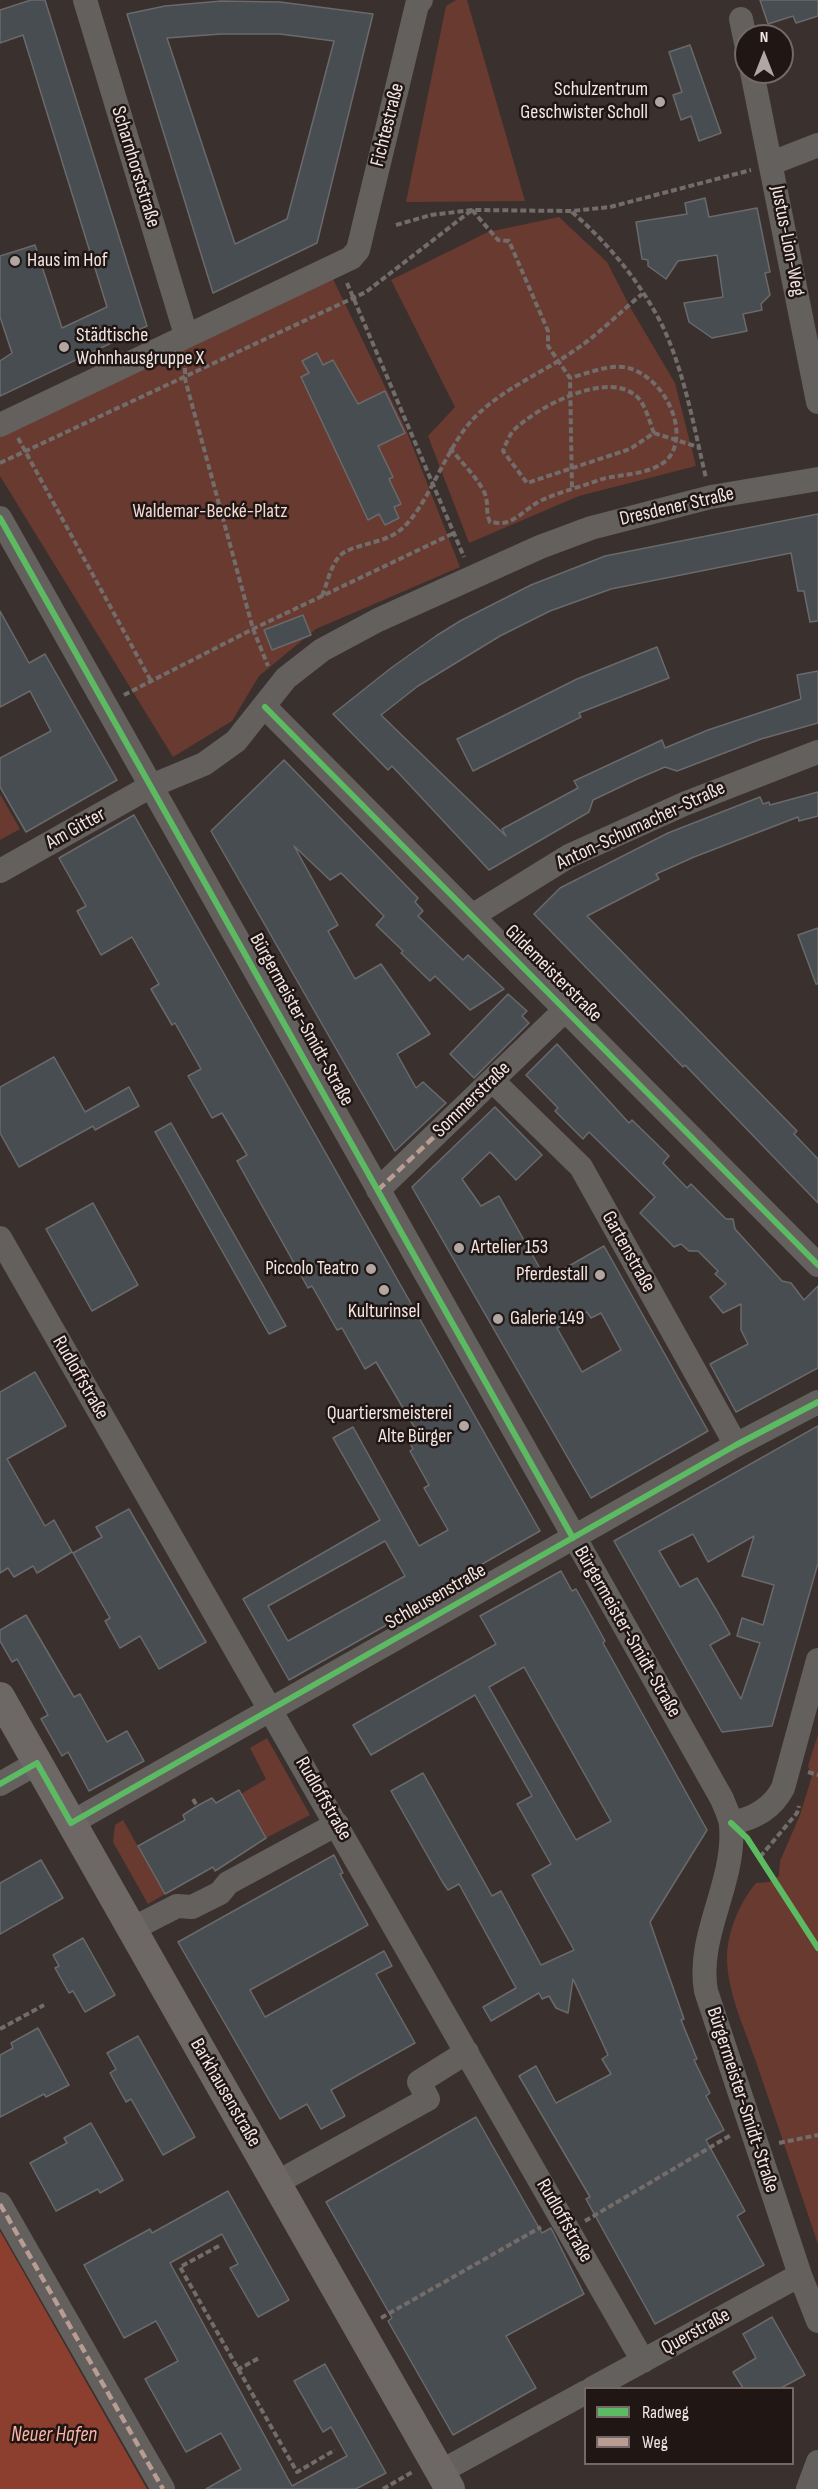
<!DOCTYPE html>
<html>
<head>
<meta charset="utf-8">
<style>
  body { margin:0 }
  #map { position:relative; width:818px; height:2489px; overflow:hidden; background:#3a302e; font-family:"Sofia Sans Condensed",sans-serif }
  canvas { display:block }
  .legend { position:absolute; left:584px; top:2387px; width:210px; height:78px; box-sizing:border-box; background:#201715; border:2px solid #746967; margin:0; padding:8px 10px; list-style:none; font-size:18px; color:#f2e5e2 }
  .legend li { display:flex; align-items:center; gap:12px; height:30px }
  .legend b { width:30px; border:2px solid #746967 }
  .north { position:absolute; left:734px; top:24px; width:60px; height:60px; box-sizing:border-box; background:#201715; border:2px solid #746967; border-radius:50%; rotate:0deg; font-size:16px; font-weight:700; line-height:24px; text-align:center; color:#f2e5e2 }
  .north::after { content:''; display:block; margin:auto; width:21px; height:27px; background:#b2a6a3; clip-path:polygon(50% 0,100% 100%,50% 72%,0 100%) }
</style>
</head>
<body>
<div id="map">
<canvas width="818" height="2489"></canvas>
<ul class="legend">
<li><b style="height:8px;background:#5cba63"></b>Radweg</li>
<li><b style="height:8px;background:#b99d93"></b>Weg</li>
</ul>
<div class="north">N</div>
</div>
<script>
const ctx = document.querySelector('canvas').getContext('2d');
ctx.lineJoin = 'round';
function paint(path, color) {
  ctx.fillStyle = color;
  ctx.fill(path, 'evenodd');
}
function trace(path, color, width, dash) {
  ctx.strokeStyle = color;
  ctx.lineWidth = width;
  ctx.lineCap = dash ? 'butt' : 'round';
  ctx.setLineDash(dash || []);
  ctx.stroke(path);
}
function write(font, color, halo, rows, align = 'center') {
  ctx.font = font + ' "Sofia Sans Condensed",sans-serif';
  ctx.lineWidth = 5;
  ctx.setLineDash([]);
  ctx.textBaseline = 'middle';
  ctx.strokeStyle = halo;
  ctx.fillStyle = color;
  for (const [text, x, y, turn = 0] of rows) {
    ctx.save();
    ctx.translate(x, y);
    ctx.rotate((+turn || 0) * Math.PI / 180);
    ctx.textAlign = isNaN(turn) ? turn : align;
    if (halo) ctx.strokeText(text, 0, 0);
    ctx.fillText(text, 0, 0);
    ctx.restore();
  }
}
const green = new Path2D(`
  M456 0H467L525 201 406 202 446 6Z
  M559 217 607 262 630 307 675 383 696 466 579 496 469 543 428 436 455 407 391 280 488 232Z
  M333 279 407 432 460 567 316 629 259 676 232 721 173 757 0 476V436Z
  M0 794 20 829 0 840Z
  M818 1734V2244C797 2182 776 2120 755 2059 744 2027 727 1991 727 1958 727 1932 740 1902 756 1883L769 1882 779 1876 780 1861 800 1815 812 1776 808 1766Z
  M267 1738 310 1815 266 1838 241 1794 266 1779 250 1748Z
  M123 1820 165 1894 148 1904 113 1842 115 1825Z`);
const water = new Path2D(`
  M0 2231 147 2489H0Z`);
const building = new Path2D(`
  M31 0H45L147 326 0 396V361L12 353 0 317V256L35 245 62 328 107 307 23 35 0 43V10Z
  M760 0H818V16L796 23 793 16 768 24Z
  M221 1 280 2 373 14 317 243 213 293 127 14 165 6ZM221 34H280L334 41 287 219 235 244 167 38Z
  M690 45 721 133 699 141 691 116 681 120 673 95 682 92 669 52Z
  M705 198 709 217 757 208 770 272 765 273 770 295 761 304 762 310 743 314 747 331 712 338 689 322 684 303 723 297 717 255 678 261 666 279 648 266V260L642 259 636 222 687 214 685 203Z
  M317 353 323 365 333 360 358 404 385 391 405 433 378 446 393 477 389 479 401 504 394 507 399 518 385 525 379 514 368 520 301 377 309 373 302 361Z
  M818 514V621L810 622 804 591H798L791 553 611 589 550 611 500 636 418 686 381 715 506 836 502 829 578 788 574 781 662 740 665 748 708 730 801 699 797 675 818 671V723L761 739 677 771 665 767 637 779 593 800 589 812 489 870 392 766 388 770 333 714 391 668 436 636 460 621 531 585 605 556Z
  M0 611 29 663 45 654 117 780 26 832 0 787V758L51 731 30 691 0 707Z
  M303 615 311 635 272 650 264 630Z
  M657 647 669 678 579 713 581 717 473 771 457 739 577 679Z
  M284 760 418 898 415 902 423 911 418 916 463 960 468 955 504 989 470 1010 435 976 430 981 401 953 403 951 376 925 384 916 341 873 330 880 294 846 338 925 328 931 355 979 381 964 430 1034 397 1054 416 1088 423 1082 446 1103 395 1151 211 831Z
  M818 792V816L799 821 798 817 694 857 656 874 659 879 587 916 797 1131 794 1134 818 1159V1203L685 1065 683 1067 534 914 560 888 668 833 760 797 763 804 769 802 770 805Z
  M134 815 540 1531 442 1587 445 1592 289 1680 243 1599 380 1520 333 1438 353 1427 419 1546 448 1530 424 1488 429 1485 410 1451 413 1449 409 1441 419 1435 376 1362 365 1369 342 1328 337 1330 312 1286 308 1288 237 1161 247 1155 222 1113 212 1118 188 1076 201 1069 175 1023 172 1025 151 989 159 984 132 937 101 955 77 911 86 906 59 858ZM385 1541 405 1576 288 1641 268 1606Z
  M818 928V984H816L798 935Z
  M508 994 527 1011 522 1016 529 1023 474 1078 450 1054Z
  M557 1044 629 1123 632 1120 669 1156 663 1163 687 1188 691 1184 726 1219H733L735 1229 782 1281 791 1283 804 1300 818 1286V1368L736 1412 710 1364 748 1344 741 1330V1304L723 1313 710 1297 726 1284 715 1274 718 1271 698 1251H689L681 1244 674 1247 640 1213 655 1197 589 1132 583 1139 555 1111 558 1108 526 1075Z
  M54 1057 85 1112 129 1087 139 1106 95 1130 93 1126 19 1167 0 1133V1087Z
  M495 1107 542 1155 516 1180 490 1152 462 1179 481 1206 499 1196 546 1279 604 1246 708 1431 591 1498 412 1187ZM587 1312 591 1318 601 1313 621 1350 582 1372 557 1328Z
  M171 1123 286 1326 269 1334 155 1132Z
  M93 1203 138 1285 92 1311 46 1229Z
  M35 1372 66 1426 7 1459 45 1526 54 1520 72 1552 37 1573 33 1566 14 1577 8 1568 0 1573V1392Z
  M818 1426V1563L772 1726 722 1732 614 1541ZM693 1534 708 1562 754 1536 742 1576 774 1585 763 1625 742 1618 737 1636 760 1643 741 1699 710 1645 730 1634 717 1611 697 1578 680 1587 659 1551Z
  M129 1509 206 1642 159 1669 140 1636 120 1648 105 1621 110 1618 73 1553 102 1537 96 1527Z
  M561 1571 572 1591 576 1589 593 1619 605 1641 603 1643 707 1830 650 1922 684 2019 681 2020 697 2059 694 2060 710 2093 706 2096 724 2130 706 2140 745 2211 737 2216 764 2265 655 2324 586 2199 590 2197 519 2076 536 2066 556 2103 611 2074 602 2059 608 2055 573 1979 568 2013 556 2008 549 1996 542 1999 539 1993 491 2021 483 2007 516 1988 459 1884 448 1890 443 1883 391 1791 423 1773 492 1896 501 1891 541 1965 574 1950 532 1875 551 1864 517 1804 532 1796 475 1695 371 1755 353 1725 496 1644 480 1616ZM524 1667 611 1821 576 1840 489 1687Z
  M26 1615 74 1697 80 1694 107 1742 127 1731 144 1761 89 1791 68 1752 62 1756 41 1719 48 1715 17 1659 12 1662 0 1641V1630Z
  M239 1790 266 1838 215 1871 213 1867 165 1894 138 1846 185 1820 183 1815 197 1806 212 1798 216 1803Z
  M334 1855 343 1873 340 1874 368 1925 250 1990 265 2017 384 1951 392 1966 376 1974 415 2043 331 2090 345 2116 321 2129 307 2104 280 2119 178 1942Z
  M41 1860 63 1898 0 1934V1883Z
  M83 1938 115 1995 85 2012 73 1991 69 1993 55 1968 59 1966 53 1955Z
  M38 2028 69 2085 46 2097 44 2094 0 2117V2055L13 2048 11 2043Z
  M138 2036 195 2137 163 2155 131 2099 126 2102 110 2073 116 2069 107 2053Z
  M476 2117 542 2233 551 2228 584 2294 506 2336 536 2388 453 2435 388 2321 392 2318 326 2202Z
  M91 2123 123 2180 100 2193 98 2189 56 2211 30 2163 67 2143 64 2138Z
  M228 2191 289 2300 258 2317 230 2268 238 2264 222 2234 170 2263 292 2486 347 2456 331 2427 323 2432 294 2381 325 2364 386 2473 356 2489H206L241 2469 221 2433 186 2452 145 2379 178 2361 156 2321 124 2338 84 2265 150 2229 152 2233Z
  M772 2317 805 2375 781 2388H743L733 2372 756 2358 743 2334Z`);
const path = new Path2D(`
  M472 210 498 240 509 241 548 331V346L570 378 572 490
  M572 212C609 244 641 283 663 327 685 374 694 428 706 478
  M396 225 431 215 472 210 572 211 610 207 751 170
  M347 283 464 557
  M185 359V379L253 629 268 666
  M654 433C649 421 645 400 632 393 601 373 536 408 514 430 509 435 506 444 503 451L527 483 630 449 654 433 698 447
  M18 438 151 681
  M450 448C461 462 478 478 485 494 489 504 485 512 490 522 493 522 500 524 503 523 517 521 530 505 542 500 560 492 580 487 599 480 620 473 662 476 673 451 687 418 656 371 623 367 608 365 585 374 570 378
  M0 463 366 292 472 210
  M322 596C327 584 330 568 338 558 348 544 381 545 399 531 427 510 445 448 474 418 502 389 539 375 572 352 597 336 619 313 642 294
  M124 695 253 629 454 533
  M808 1772 818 1775
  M193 1799 197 1806
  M760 1857 797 1813 799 1806
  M0 2029 44 2005
  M779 2143 818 2135
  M585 2221 731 2135
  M219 2246 180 2267 297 2472 335 2450
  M381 2318 541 2227
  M237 2370 259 2358
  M383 2489 414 2471`);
const minor = new Path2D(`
  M85 0 186 335
  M741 19 746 43
  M752 72 818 402
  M772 163 818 145
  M0 425 351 258 358 250 417 5 421 0
  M0 518 722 1799C725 1807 730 1816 731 1825 736 1883 696 1935 706 1991L800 2275 818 2321
  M265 707 818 1265
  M0 871 151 786 204 764 236 741 286 678 322 650 378 620 540 547 591 528 711 497 818 479
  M472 916 569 856 684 804 818 752
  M493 1081 581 1167 736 1445
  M378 1190 565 1010
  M0 1238 643 2361
  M0 1784 37 1763
  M71 1823 736 1445 818 1402
  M731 1823C753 1819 772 1809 783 1788L818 1660
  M132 1929 177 1906 192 1907 220 1893 228 1883 337 1824
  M276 2183 428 2099 419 2082 467 2052
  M0 2204 163 2489
  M593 2388 800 2275
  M440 2472 586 2392
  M808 2489 818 2462`);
const major = new Path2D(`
  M0 1697 450 2489`);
const quiet = new Path2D(`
  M378 1190 493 1081
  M0 2204 163 2489`);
const cycleway = new Path2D(`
  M0 518 573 1538
  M265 707 818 1265
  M0 1784 37 1763 71 1823 736 1445 818 1402
  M731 1823 747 1838 818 1948`);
const markers = [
  [660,102,6,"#b2a6a3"],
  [15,261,6,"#b2a6a3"],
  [64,347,6,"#b2a6a3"],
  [459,1248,6,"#b2a6a3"],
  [371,1269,6,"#b2a6a3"],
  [600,1275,6,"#b2a6a3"],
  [384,1290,6,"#b2a6a3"],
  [498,1319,6,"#b2a6a3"],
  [464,1426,6,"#b2a6a3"]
];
const poiNames = [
  ["Schulzentrum",648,90],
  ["Geschwister Scholl",648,113],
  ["Haus im Hof",27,261,"left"],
  ["Städtische",76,336,"left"],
  ["Wohnhausgruppe X",76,359,"left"],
  ["Artelier 153",471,1248,"left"],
  ["Piccolo Teatro",359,1269],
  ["Pferdestall",588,1275],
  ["Kulturinsel",384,1312,"center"],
  ["Galerie 149",510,1319,"left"],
  ["Quartiersmeisterei",452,1414],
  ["Alte Bürger",452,1437]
];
const streetNames = [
  ["Fichtestraße",388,125,-76],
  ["Scharnhorststraße",135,167,73],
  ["Justus-Lion-Weg",787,241,79],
  ["Dresdener Straße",677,507,-13],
  ["Anton-Schumacher-Straße",641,826,-25],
  ["Am Gitter",76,829,-29],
  ["Gildemeisterstraße",553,974,45],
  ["Bürgermeister-Smidt-Straße",301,1020,61],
  ["Sommerstraße",472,1100,-44],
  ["Gartenstraße",628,1252,61],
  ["Rudloffstraße",80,1378,60],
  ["Schleusenstraße",436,1597,-30],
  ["Bürgermeister-Smidt-Straße",627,1632,60],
  ["Rudloffstraße",323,1799,60],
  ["Barkhausenstraße",225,2093,60],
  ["Bürgermeister-Smidt-Straße",742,2100,72],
  ["Rudloffstraße",564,2221,60],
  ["Querstraße",696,2332,-29]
];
const parkNames = [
  ["Waldemar-Becké-Platz",210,512]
];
const waterNames = [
  ["Neuer Hafen",54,2436]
];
paint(green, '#693a2f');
paint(water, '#8c3f2f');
paint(building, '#474d50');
trace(building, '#6a6a6c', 1.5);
trace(path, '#726c6b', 4, [6, 3]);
trace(minor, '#64605e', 24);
trace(major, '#6d6766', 30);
trace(quiet, '#b99d93', 4.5, [9, 4.5]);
trace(cycleway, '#5cba63', 6);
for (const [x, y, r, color] of markers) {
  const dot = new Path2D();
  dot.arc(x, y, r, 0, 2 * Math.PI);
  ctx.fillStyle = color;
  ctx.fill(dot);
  trace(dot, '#201715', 2);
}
write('20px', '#f2e5e2', '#201715', poiNames, 'right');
write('20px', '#f2e5e2', '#201715', streetNames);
write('20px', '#f2d9d3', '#201715', parkNames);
write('italic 21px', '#fcb3a3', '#201715', waterNames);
</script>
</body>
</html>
